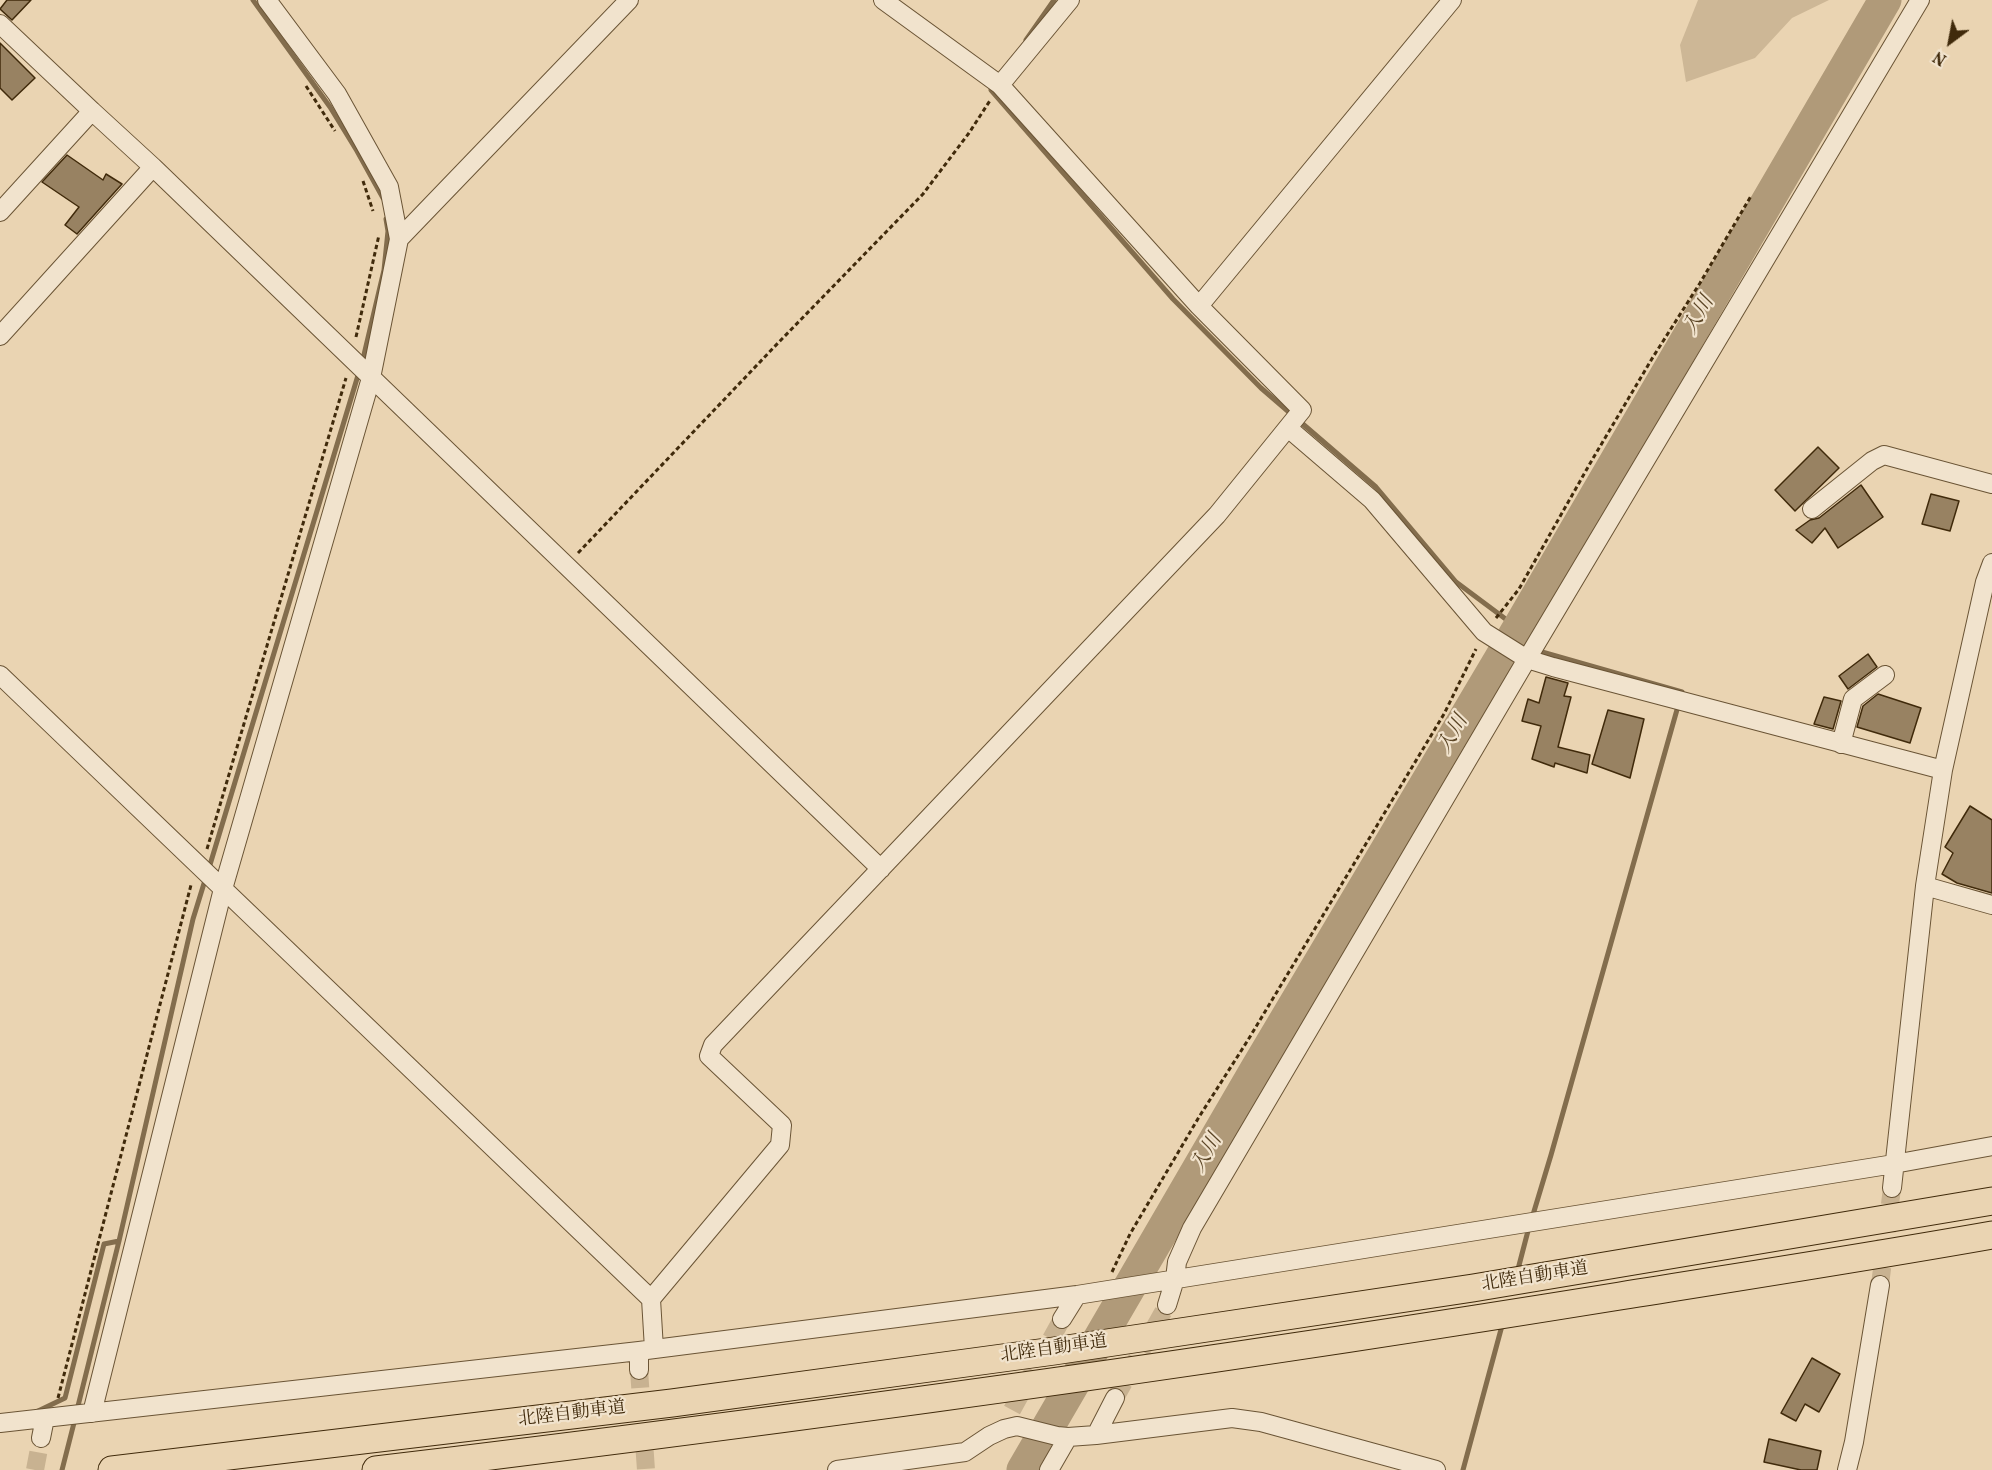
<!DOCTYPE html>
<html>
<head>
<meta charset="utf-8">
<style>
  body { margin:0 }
  #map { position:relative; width:1992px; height:1470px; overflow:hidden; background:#ead4b2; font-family:Vollkorn,serif }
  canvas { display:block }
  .north { position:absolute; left:1920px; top:12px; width:60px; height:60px; -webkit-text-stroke:4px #f1e3cd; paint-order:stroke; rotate:212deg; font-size:16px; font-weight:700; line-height:24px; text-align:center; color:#402a0b }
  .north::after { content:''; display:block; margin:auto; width:21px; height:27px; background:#402a0b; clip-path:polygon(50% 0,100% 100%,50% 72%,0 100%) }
</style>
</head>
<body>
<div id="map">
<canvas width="1992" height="1470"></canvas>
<div class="north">N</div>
</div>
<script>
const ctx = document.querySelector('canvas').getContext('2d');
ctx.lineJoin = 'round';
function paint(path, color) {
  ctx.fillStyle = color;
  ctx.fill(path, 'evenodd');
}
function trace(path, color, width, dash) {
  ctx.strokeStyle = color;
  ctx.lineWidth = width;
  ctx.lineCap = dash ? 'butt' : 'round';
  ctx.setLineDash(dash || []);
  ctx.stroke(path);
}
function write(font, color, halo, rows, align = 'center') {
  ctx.font = font + ' Vollkorn,"Noto Serif JP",serif';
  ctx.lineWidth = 4.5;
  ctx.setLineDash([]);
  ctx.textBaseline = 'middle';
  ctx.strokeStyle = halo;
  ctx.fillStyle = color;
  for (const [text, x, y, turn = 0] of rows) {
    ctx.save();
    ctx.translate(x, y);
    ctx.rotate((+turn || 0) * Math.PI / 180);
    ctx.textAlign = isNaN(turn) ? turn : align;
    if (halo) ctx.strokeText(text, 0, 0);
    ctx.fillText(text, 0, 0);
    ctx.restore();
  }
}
const green = new Path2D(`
  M1698 0H1829L1792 18 1755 58 1686 82 1680 45Z`);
const stream = new Path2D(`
  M253 0 330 107 357 151 383 198
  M1026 40 1054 0
  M995 85 991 90 1173 299 1261 388 1376 487 1456 582 1519 629
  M362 363 384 270 388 231 386 219
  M1514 636 1542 652 1682 692 1551 1155 1532 1218
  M209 868 359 372
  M1517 1273 1529 1227
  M77 1410 119 1241 193 919 206 877
  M36 1412 65 1398 104 1244 119 1241
  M62 1470 75 1419
  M1463 1470 1503 1322`);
const river = new Path2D(`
  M1023 1470 1257 1068 1514 636 1885 0`);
const building = new Path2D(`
  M7 0H31L12 20 0 9Z
  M0 43 35 78 12 100 0 88Z
  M67 155 103 180 106 174 122 184 77 234 65 225 79 207 42 182Z
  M1818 447 1839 468 1795 511 1775 490Z
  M1861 485 1883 517 1838 548 1825 528 1812 543 1796 530 1810 520 1819 518Z
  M1931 494 1959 501 1950 531 1922 524Z
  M1868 654 1877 667 1848 689 1839 676Z
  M1546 677 1568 683 1564 696 1571 697 1558 747 1590 755 1587 773 1555 763 1554 767 1532 759 1541 726 1522 721 1528 699 1539 703Z
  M1878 694 1921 708 1910 743 1857 727 1863 706Z
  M1824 697 1841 701 1833 729 1814 724Z
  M1608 710 1644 719 1630 778 1592 764Z
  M1970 806 1992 820V893L1957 883 1942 874 1953 853 1945 847Z
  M1812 1358 1840 1374 1819 1412 1805 1404 1796 1421 1781 1413Z
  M1769 1439 1821 1451 1817 1470H1801L1764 1462Z`);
const minorTunnel = new Path2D(`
  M1880 1285 1892 1188
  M639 1370 646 1470
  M1115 1398 1167 1305
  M1012 1410 1062 1319
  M35 1470 41 1438`);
const path = new Path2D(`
  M306 86 335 131
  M363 181 373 211
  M356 337 379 235
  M578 553 778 343 923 194 969 133 991 99
  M1496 618 1519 589 1592 460 1653 357 1700 283 1751 196
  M207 849 346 378
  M1112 1272 1130 1234 1199 1117 1248 1040 1444 714 1476 649
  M58 1398 191 885`);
const minor = new Path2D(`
  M883 0 1000 85
  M0 24 92 111 0 212
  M153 167 881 869
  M399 239 629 0
  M1199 306 1452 0
  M0 336 153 167 92 111
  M1288 428 1372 500 1484 632 1527 659 1553 667 1943 770
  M1812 509 1872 461 1884 455 1992 484
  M0 675 651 1299 654 1349
  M1841 744 1853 699 1885 675
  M1925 886 1992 905
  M1892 1188 1925 886 1943 770 1985 582 1992 563
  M651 1299 780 1145 782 1125 709 1056 713 1045 1217 515 1302 410 1199 306 1000 85 1070 0
  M1167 1305 1175 1279 1177 1262 1192 1228 1527 659 1920 0
  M1062 1319 1077 1295
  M639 1351V1370
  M92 1413 223 889 371 378 399 239 389 187 337 94 267 0
  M0 1423 639 1351 1077 1295 1894 1164 1992 1146
  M1096 1435 1115 1398
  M41 1438 45 1418
  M837 1470 965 1452 989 1436 1004 1429 1017 1426 1057 1436 1068 1437
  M1049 1470 1068 1437 1096 1435 1232 1418 1261 1422 1436 1470
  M1847 1470 1854 1442 1880 1285`);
const highway = new Path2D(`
  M112 1470 672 1403 1054 1351 1473 1288 1992 1201
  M376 1470C792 1420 1206 1363 1620 1296 1744 1276 1868 1257 1992 1235`);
const streetNames = [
  ["北陸自動車道",1535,1278,-9],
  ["北陸自動車道",1054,1350,-8],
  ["北陸自動車道",572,1415,-7]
];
const waterNames = [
  ["入川",1700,316,-60],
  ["入川",1454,735,-60],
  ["入川",1208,1154,-60]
];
paint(green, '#cdb796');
trace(stream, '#836d4d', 5);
trace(river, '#b09a79', 33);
paint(building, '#988262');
trace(building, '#402a0b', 1.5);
trace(minorTunnel, '#c8b291', 18, [18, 9]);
trace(minor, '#6a5435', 20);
trace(highway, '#402a0b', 29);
trace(path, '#402a0b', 3, [4.5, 3]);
trace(minor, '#f1e3cd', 18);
trace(highway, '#ead4b2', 27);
write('18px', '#402a0b', '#f1e3cd', streetNames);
write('italic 20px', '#5c4626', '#f1e3cd', waterNames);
</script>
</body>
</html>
